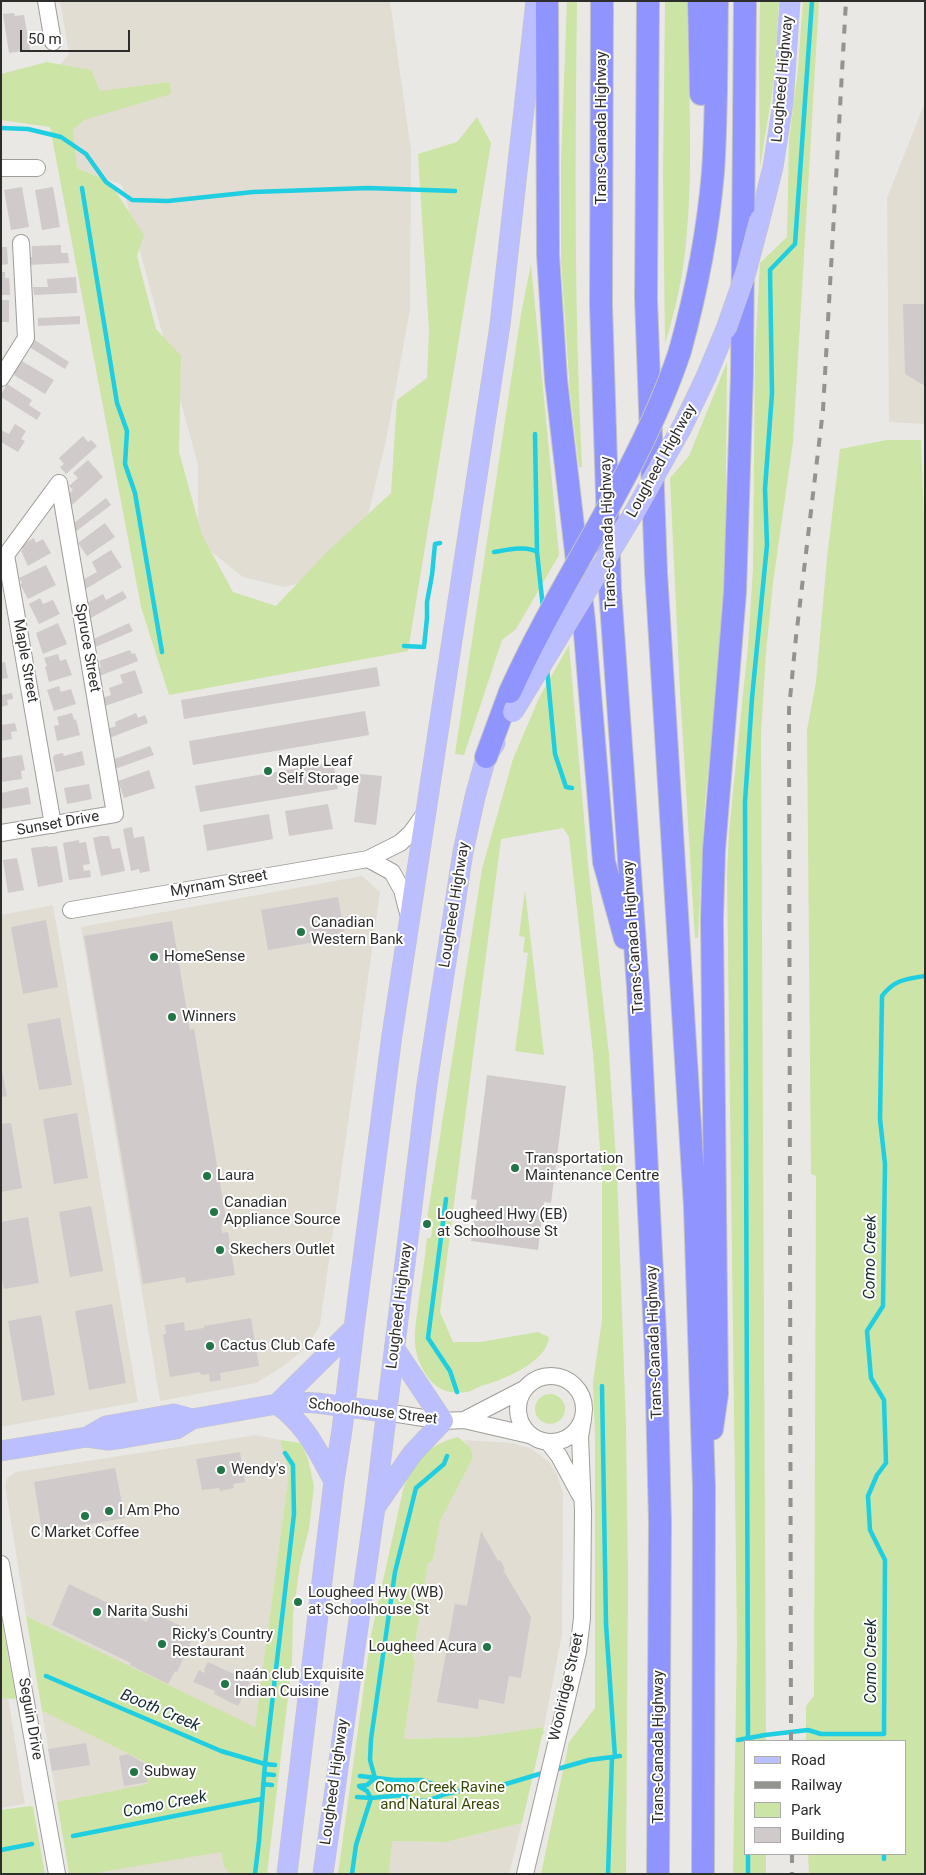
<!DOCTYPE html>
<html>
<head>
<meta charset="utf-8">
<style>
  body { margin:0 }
  #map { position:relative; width:926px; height:1875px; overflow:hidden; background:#eae8e4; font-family:Roboto,sans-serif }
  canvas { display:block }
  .frame { position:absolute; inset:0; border:2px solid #2d2d2b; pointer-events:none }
  .legend { position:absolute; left:744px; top:1740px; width:162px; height:115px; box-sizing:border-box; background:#fff; border:1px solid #ababaa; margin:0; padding:6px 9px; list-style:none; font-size:15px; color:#2d2d2b }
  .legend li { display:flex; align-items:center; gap:10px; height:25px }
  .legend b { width:25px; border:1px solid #ababaa }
  .scale { position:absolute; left:20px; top:30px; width:110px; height:22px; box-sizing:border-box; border:2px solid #2d2d2b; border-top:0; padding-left:6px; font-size:15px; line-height:18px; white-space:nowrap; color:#2d2d2b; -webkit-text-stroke:4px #fff; paint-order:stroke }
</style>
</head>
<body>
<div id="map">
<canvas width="926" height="1875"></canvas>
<div class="frame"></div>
<ul class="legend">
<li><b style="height:6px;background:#bcbfff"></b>Road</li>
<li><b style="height:6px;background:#949390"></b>Railway</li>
<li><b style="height:14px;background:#cce4a5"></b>Park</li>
<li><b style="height:14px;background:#d0caca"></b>Building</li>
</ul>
<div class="scale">50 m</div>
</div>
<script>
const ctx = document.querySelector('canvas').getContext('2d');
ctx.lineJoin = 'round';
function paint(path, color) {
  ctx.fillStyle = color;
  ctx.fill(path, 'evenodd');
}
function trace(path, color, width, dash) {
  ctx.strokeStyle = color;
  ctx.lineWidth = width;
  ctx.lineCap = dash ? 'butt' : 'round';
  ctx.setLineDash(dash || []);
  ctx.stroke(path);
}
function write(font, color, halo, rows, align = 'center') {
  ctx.font = font + ' Roboto,sans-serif';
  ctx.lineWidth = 4;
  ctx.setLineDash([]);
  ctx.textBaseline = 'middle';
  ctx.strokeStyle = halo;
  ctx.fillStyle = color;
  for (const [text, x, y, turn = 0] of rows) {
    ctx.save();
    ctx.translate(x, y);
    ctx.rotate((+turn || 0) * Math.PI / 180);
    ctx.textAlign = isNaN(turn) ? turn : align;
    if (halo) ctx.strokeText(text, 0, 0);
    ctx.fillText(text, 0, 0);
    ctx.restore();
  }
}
const built = new Path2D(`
  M60 1H390L411 151 410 310 386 440 355 569 284 587 243 577 198 541V465L122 185 72 166 53 73 69 54Z
  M925 102V424L889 422 887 198Z
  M362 876 380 892 320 1325 306 1348 282 1367 256 1383 160 1401 81 927Z
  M53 905 138 1402 1 1427V915Z
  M256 1435 280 1440 289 1472 255 1728 26 1616 5 1485 7 1478 16 1472Z
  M464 1440 513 1443 532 1449 549 1462 557 1475 563 1493 562 1634 544 1727 477 1737 404 1739 415 1662 413 1657 428 1564 433 1560 440 1521 473 1458 471 1448Z
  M8 1697 25 1804 1 1808V1698Z
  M42 1711 145 1762 149 1784 57 1802Z
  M522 1823 509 1874H389L391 1841 446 1842Z
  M254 1841 250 1874H67L69 1873Z`);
const green = new Path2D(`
  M567 1H577C575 156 574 312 582 467H579L570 392 561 260V161Z
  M665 1H687C688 81 694 163 686 243 683 277 675 311 665 344L663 178Z
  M760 1H779L774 80 760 168 759 63Z
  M803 1H819L793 442 773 583 766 652 761 734 766 1741H745V1854H766V1874H733L737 1641 727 875 729 831 748 646 753 569 755 354 760 263 787 237 789 141 798 69Z
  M47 62 91 70 100 91 170 82 171 94 84 120 73 130 77 168 109 181 144 235 137 256 156 329 181 356 179 452 202 535 233 592 276 606 328 551 391 493 397 400 427 378 429 330 418 154 457 142 477 117 491 143 408 651 169 695 141 607 50 127 1 120V74Z
  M531 264 559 555 516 629 502 640 464 755 455 754 521 314Z
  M727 362 725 577 722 634 705 803 698 938H695L680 691 670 478 689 456Z
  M887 440H921L925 547V1874H809L808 1854H905V1741H806V1706L814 1696 816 1176 811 1174 807 730 816 682 827 558 840 449Z
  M569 645 588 864 609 1055 617 1173 626 1427 628 1580 626 1874H541L569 1742 595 1708V1435L593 1382 602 1320V1176L593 1053 569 837 563 828 501 839 440 1312 453 1342H480L538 1332 549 1337C547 1363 502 1380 481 1386 476 1388 472 1391 467 1392 459 1393 449 1393 441 1389 428 1382 421 1368 417 1355 412 1337 417 1317 419 1298 422 1278 425 1258 427 1238H431L433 1222 427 1221V1219L482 869 513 759 539 698Z
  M525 890 544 1055 515 1051 528 953 523 952 525 937 519 936Z
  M535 1409a15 15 0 1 1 30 0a15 15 0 1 1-30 0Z
  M458 1437 471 1448 473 1458 440 1521 433 1560 428 1564 413 1657 415 1662 404 1739 477 1737 544 1727 543 1731H545L542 1736 522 1823 446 1842 392 1841 389 1874H338L371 1635 403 1490C413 1460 428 1445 458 1437Z
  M280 1440 301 1443 308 1459 314 1486 309 1529 300 1565 293 1614 292 1663 267 1874 230 1873C222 1868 223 1859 221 1852L90 1874 69 1873 57 1802 148 1784 145 1762 42 1711 26 1616 255 1727 289 1472Z
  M1 1617 16 1699 1 1698Z
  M30 1806 33 1807 45 1874H1V1810Z`);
const stream = new Path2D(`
  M1 128 28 129 61 137 86 154 106 182 132 200 168 201 253 192 368 188 455 191
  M82 188 117 403 127 431 125 464 135 493 162 652
  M535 434 537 552
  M494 552C506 550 527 545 537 552L543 608
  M404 646 424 647 427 618V602L432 575 435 544 440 543
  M547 669 555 754 566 787 572 788
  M446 1199 428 1338 450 1371 457 1392
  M602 1386 606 1624 615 1757
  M46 1676 221 1751 265 1764 275 1765
  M738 1740 765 1735 808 1730 821 1734H884L885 1560 870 1530 868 1496 877 1475 886 1463 884 1400 871 1378 867 1331 883 1306 885 1164 880 1119 882 996C894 980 905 979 925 976
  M748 1741 745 802 752 698 767 545 765 489 772 393 770 270 795 244 812 1
  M554 1770 589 1760 620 1756
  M264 1774 274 1775
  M360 1776 394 1780H421L433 1784 446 1794 472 1788 496 1787 546 1772
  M375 1778 370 1760 371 1739 395 1572 416 1488 444 1464 447 1456
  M263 1784 272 1785
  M359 1786 367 1785 375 1778
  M360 1787 367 1791 371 1798
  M357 1797 371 1798
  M73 1836 261 1799
  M1 1850 32 1844
  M748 1854V1874
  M884 1859V1854
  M255 1874 259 1841 265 1764 294 1514 293 1465 285 1453
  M352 1874 356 1845 371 1798 403 1795 414 1800 426 1801 446 1794
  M608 1874 612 1757`);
const building = new Path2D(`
  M14 13 15 16 24 15 30 50 9 53 3 14Z
  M22 187 29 227 11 230 4 190Z
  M53 187 60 227 42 230 35 190Z
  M61 245V253H68L69 263 28 265V257H32V246Z
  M1 247H7L8 264 1 265Z
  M1 272H5V278H9L10 295H1Z
  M76 277 77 293 34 295 33 287H48L47 279Z
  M1 300H9V322H1Z
  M903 304H925V386L905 374Z
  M80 316V324L38 326V318Z
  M33 339 69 362 65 369 29 347Z
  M20 360 54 380 45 394 12 374Z
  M7 384 32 400 29 405 41 413 37 420 1 397V394Z
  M15 424 26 431 21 439 25 441 18 452 1 442V430L9 434Z
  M83 436 88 442 91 440 97 446 66 474 60 467 64 464 59 458Z
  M88 460 103 477 72 505 65 497 73 490 69 486 78 478 73 473Z
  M106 498 111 505 75 532 70 526Z
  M105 523 115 537 87 556 78 543Z
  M34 538 36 543 43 539 51 553 28 566 21 551 23 550 20 546Z
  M111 550 122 567 84 590 79 582 97 572 92 562Z
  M46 565 56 585 28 599 20 584 22 583 19 578Z
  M123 591 127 598 89 619 85 604 103 594 106 600Z
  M40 598 43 604 53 600 60 614 39 624 29 604Z
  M58 623 67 644 43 654 36 633Z
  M129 623 133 631 93 648 89 641Z
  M130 650 132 654 135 653 138 661 97 677 94 670 101 667 99 661Z
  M58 654 60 661 66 659 72 675 49 682 45 667 47 666 44 658Z
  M5 662 8 678 1 679V663Z
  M377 667 380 686 184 719 181 700Z
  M135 670 143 693 102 707 100 699 111 695 109 688 123 683 120 675Z
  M59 686 61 692 71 689 76 704 54 711 47 690Z
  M12 693 13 699 7 700 8 705 1 707V695Z
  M365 711 369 735 193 765 189 741Z
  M72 713 74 720 76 719 80 735 57 741 54 726 59 725 57 717Z
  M136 713 138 718 145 715 148 723 107 739 104 730 116 726 115 722Z
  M15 723 17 731 11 732 12 739 1 741V725Z
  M150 746 154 755 112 770 109 761Z
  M82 751 85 765 56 772 53 758 54 755 63 753 64 756Z
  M22 755 25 770 21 771 22 779 1 782V758Z
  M333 762 338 789 200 812 195 786Z
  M149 770 155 788 124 798 118 781Z
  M360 774 382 776 376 825 354 822Z
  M89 784 92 799 67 804 64 788Z
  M28 787 31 804 1 809V793Z
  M328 804 333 829 289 836 285 811Z
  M269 814 273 839 207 851 203 825Z
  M132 827 134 838 144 836 150 871 140 873 139 869 131 871 123 829Z
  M101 836H109L112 849 120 848 125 871 101 876 93 838Z
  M79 840V843L86 842 90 864 83 865 84 871 90 870 91 877 69 880 63 843Z
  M48 846V847L57 846 63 882 38 887 31 848Z
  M17 858 24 890 8 893 3 860Z
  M338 897 345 937 268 950 261 910Z
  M46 920 58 987 23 994 11 927Z
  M172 921 190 1030 194 1029 227 1225 221 1226 222 1233 228 1232 235 1275 186 1283 185 1277 143 1284 84 936Z
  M60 1018 72 1085 39 1090 27 1024Z
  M1 1066 7 1096 1 1097Z
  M487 1075 566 1086 551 1203 544 1202 538 1250 471 1241 477 1200 471 1199Z
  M77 1113 88 1178 54 1184 43 1119Z
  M11 1123 22 1188 1 1192V1124Z
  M91 1206 103 1271 70 1277 59 1212Z
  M28 1217 39 1283 4 1289 1 1275V1222Z
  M112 1304 126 1383 89 1390 75 1311Z
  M41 1315 55 1395 22 1401 8 1321Z
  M251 1318 259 1366 220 1373 221 1380 210 1382 209 1374 201 1375 200 1372 170 1377 163 1335 166 1334 165 1325 184 1322 185 1331 204 1328V1326Z
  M240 1452 245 1482 233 1484 234 1488 220 1491 219 1488 202 1490 196 1459Z
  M115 1468 125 1518 42 1532 34 1482Z
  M481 1531 498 1561 500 1560 505 1569 503 1570 531 1617 521 1678 509 1676 504 1704 479 1699 478 1709 437 1702 455 1604 467 1606Z
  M69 1584 147 1622 152 1612 195 1633 177 1672 175 1671 168 1684 130 1665 131 1663 52 1625Z
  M208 1662 234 1674 235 1671 242 1675 240 1678 250 1682 238 1706 214 1694 215 1691 193 1682 199 1670 204 1673 205 1671 204 1670Z
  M86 1743 90 1765 52 1771 48 1749Z
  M128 1754 144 1763 148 1782 124 1786 119 1756Z`);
const minor = new Path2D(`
  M46 1 53 42
  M1 168H37
  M1 378 26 338 21 243
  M53 825 6 555 59 483
  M1 833 115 814 59 483
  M368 859 392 872 402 890 409 917
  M71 910 368 859 400 843 411 833 426 812
  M518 1409a33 33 0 1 1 66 0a33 33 0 1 1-66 0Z
  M385 1412 443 1421 464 1420 529 1435
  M464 1420 524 1389
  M549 1443 559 1456 580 1495
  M1 1564 57 1874
  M525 1874 578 1652 582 1618 583 1511 580 1437 583 1419`);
const major = new Path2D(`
  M760 219 773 167 783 103 790 1
  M682 427 706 377 726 329
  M277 1404 354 1328
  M277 1404C308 1427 316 1449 334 1481
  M87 1437 106 1426 174 1414 192 1419 277 1404 298 1402 317 1403 385 1412
  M1 1451 87 1437 108 1440 123 1438 176 1429 192 1419
  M376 1506 412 1454 443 1421 395 1349
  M287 1874 334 1481 342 1430 354 1328 392 1035 500 325 536 1
  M323 1874 375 1507 427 1084 463 852 475 797 486 757 495 743`);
const highway = new Path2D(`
  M547 1 548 255 556 380 584 621 604 862 625 938
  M602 1 601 305 610 589 638 987 656 1354 660 1522 658 1874
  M648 1 646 298 656 572 695 1207 704 1488 703 1874
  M699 1 701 94
  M680 351C696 293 708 232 713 172 717 115 716 58 717 1
  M486 757 510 692
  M712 1429 717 1394 712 920 714 850 735 592 742 374 745 1`);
const rail = new Path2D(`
  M791 1741 789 709 796 637 823 410 846 1
  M792 1854V1874`);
const majorBridge = new Path2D(`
  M726 329 746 272 760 219
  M513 712 635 511 682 427`);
const highwayBridge = new Path2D(`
  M510 692C562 576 640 472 680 351`);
const markers = [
  [268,771,5,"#217547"],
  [301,932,5,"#217547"],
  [154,957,5,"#217547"],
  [172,1017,5,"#217547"],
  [515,1168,5,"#217547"],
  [207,1176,5,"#217547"],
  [214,1212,5,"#217547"],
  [427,1224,5,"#217547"],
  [220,1250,5,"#217547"],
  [210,1346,5,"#217547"],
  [221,1470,5,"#217547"],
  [109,1511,5,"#217547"],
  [85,1516,5,"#217547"],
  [298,1602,5,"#217547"],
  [97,1612,5,"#217547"],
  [162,1644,5,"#217547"],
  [487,1647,5,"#217547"],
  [225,1684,5,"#217547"],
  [134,1772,5,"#217547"]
];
const streetNames = [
  ["Lougheed Highway",783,79,-85],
  ["Trans-Canada Highway",602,128,-90],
  ["Lougheed Highway",662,461,-61],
  ["Trans-Canada Highway",609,533,-92],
  ["Spruce Street",87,648,80],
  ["Maple Street",25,661,80],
  ["Sunset Drive",58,824,-10],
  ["Myrnam Street",219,884,-10],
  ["Lougheed Highway",455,905,-81],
  ["Trans-Canada Highway",634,937,-94],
  ["Lougheed Highway",400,1306,-83],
  ["Trans-Canada Highway",655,1342,-92],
  ["Schoolhouse Street",373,1412,7],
  ["Woolridge Street",567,1687,-77],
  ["Seguin Drive",30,1719,80],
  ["Trans-Canada Highway",659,1747,-90],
  ["Lougheed Highway",335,1782,-82]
];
const poiNames = [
  ["Maple Leaf",278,762],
  ["Self Storage",278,779],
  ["Canadian",311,923],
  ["Western Bank",311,940],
  ["HomeSense",164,957],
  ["Winners",182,1017],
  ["Transportation",525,1159],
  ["Maintenance Centre",525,1176],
  ["Laura",217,1176],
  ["Canadian",224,1203],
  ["Appliance Source",224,1220],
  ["Lougheed Hwy (EB)",437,1215],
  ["at Schoolhouse St",437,1232],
  ["Skechers Outlet",230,1250],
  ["Cactus Club Cafe",220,1346],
  ["Wendy's",231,1470],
  ["I Am Pho",119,1511],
  ["C Market Coffee",85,1533,"center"],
  ["Lougheed Hwy (WB)",308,1593],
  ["at Schoolhouse St",308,1610],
  ["Narita Sushi",107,1612],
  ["Ricky's Country",172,1635],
  ["Restaurant",172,1652],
  ["Lougheed Acura",477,1647,"right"],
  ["naán club Exquisite",235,1675],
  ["Indian Cuisine",235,1692],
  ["Subway",144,1772]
];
const parkNames = [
  ["Como Creek Ravine",440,1788],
  ["and Natural Areas",440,1805]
];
const waterNames = [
  ["Como Creek",871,1257,-89],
  ["Como Creek",872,1661,-90],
  ["Booth Creek",160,1711,23],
  ["Como Creek",165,1805,-11]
];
paint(built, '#e1ddd3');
paint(green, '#cce4a5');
trace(stream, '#1fcee0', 4.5);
paint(building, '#d0caca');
trace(minor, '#9e9d98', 18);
trace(major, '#c4c4c4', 21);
trace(highway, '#c4c4c4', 24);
trace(minor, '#fff', 16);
trace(major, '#bcbfff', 20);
trace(highway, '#8f94ff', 22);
trace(rail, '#949390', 4, [9, 9]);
trace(majorBridge, '#c4c4c4', 21, []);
trace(highwayBridge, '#c4c4c4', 24, []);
trace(majorBridge, '#bcbfff', 20);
trace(highwayBridge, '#8f94ff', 22);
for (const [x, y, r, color] of markers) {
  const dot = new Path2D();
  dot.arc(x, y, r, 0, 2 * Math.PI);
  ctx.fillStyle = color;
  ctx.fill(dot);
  trace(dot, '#fff', 2);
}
write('15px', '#2d2d2b', '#fff', streetNames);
write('15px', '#2d2d2b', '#fff', poiNames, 'left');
write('15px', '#344800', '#fff', parkNames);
write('italic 16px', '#142d31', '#fff', waterNames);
</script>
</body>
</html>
